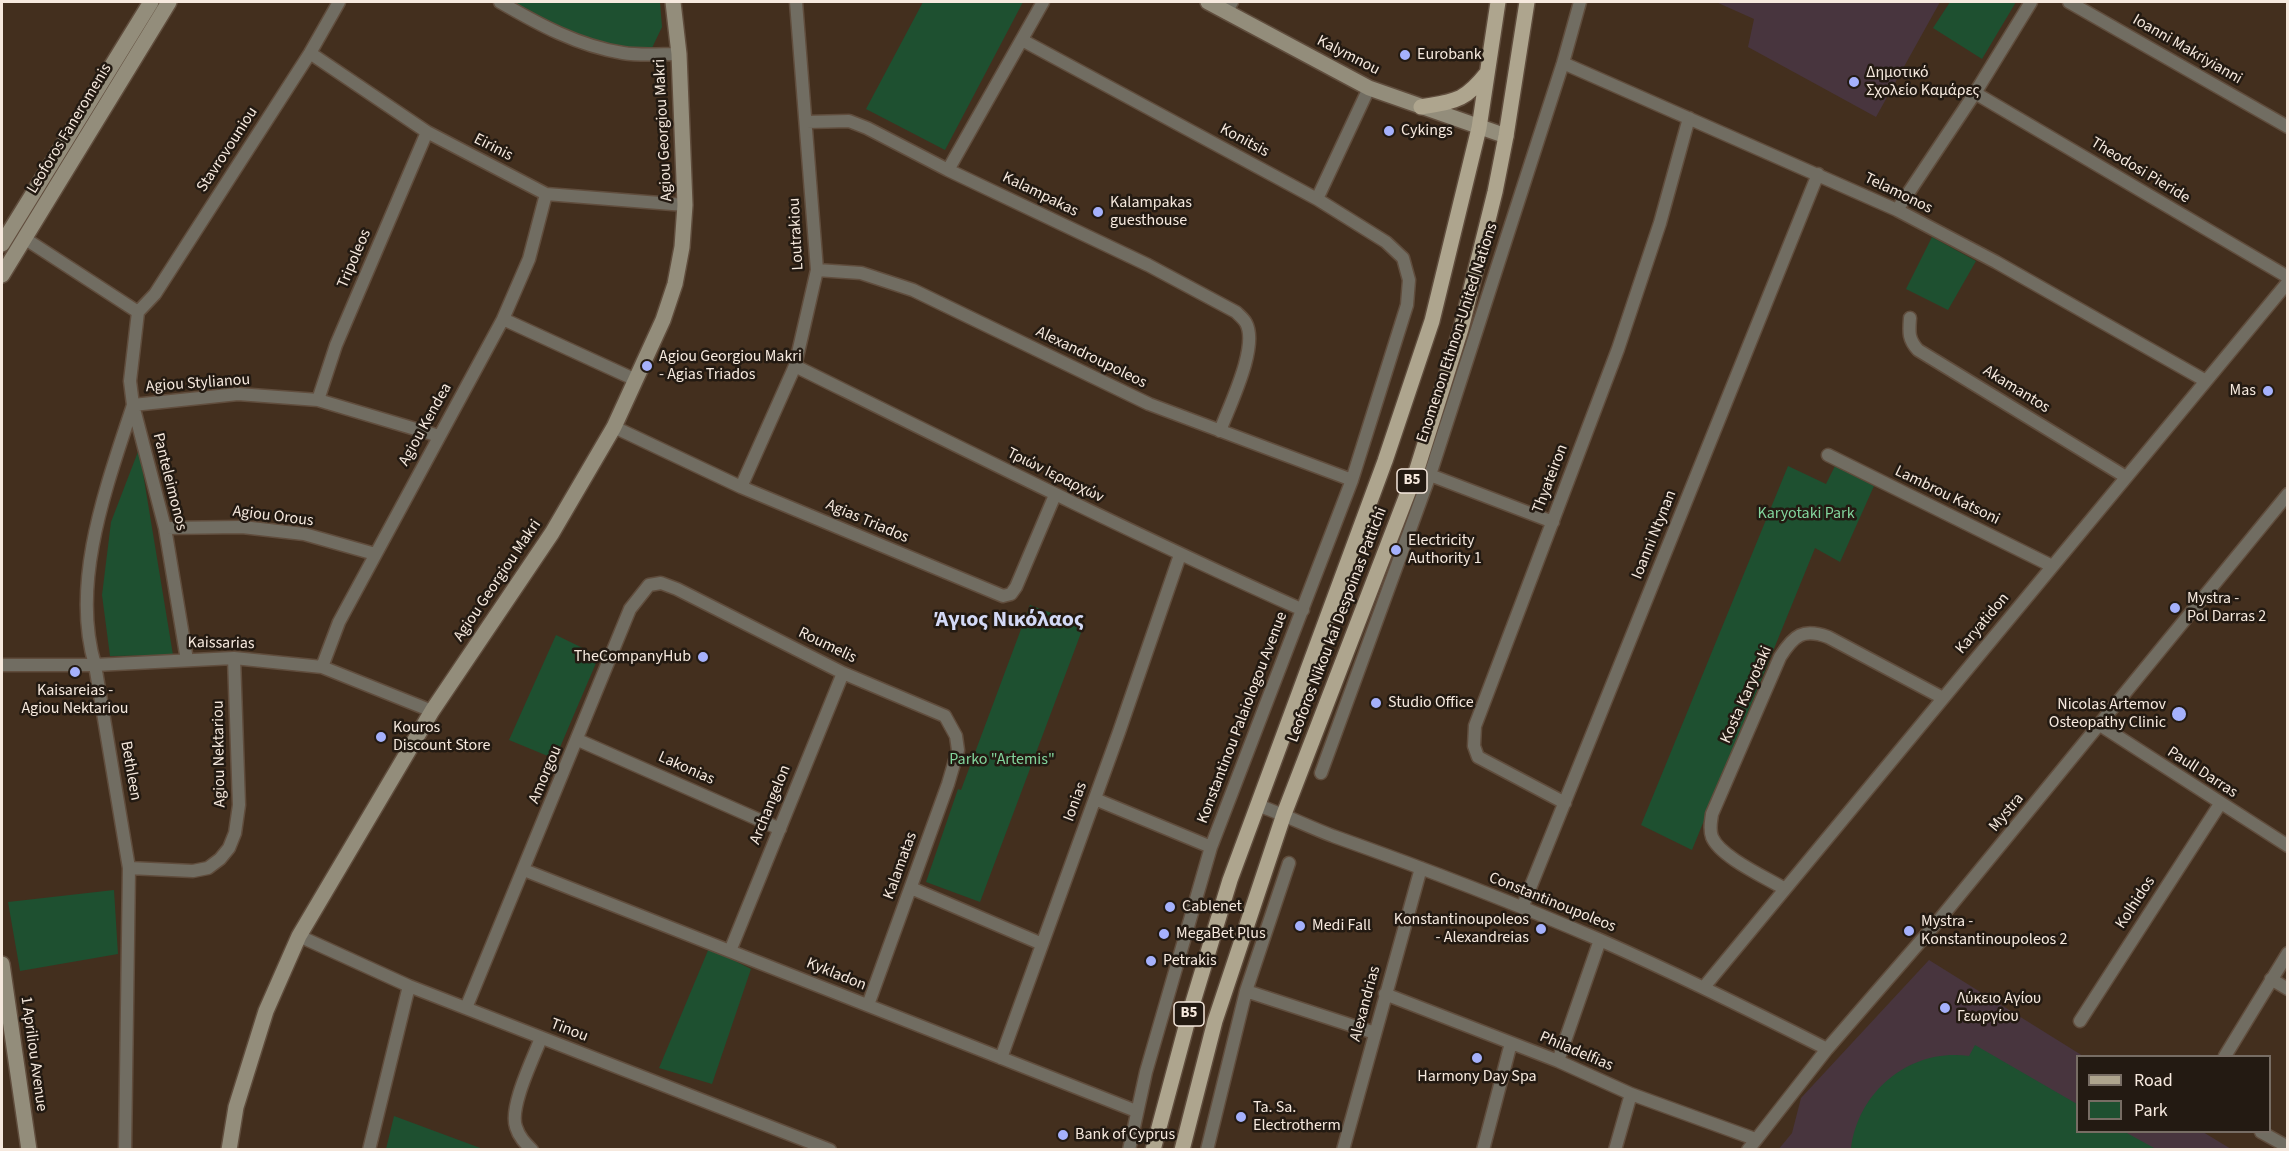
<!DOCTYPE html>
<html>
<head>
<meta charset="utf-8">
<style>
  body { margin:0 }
  #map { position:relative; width:2289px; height:1151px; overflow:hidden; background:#432f1e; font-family:"Source Sans 3",sans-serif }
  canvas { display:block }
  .frame { position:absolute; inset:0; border:3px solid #f6e9de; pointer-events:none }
  .legend { position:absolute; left:2076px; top:1055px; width:195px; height:78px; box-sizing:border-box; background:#231a12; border:2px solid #776d64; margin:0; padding:8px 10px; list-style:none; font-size:18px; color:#f6e9de }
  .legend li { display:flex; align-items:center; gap:12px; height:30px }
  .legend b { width:30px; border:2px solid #776d64 }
</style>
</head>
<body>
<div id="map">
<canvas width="2289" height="1151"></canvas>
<div class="frame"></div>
<ul class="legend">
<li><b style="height:8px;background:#aea58e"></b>Road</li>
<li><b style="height:16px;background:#1e5030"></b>Park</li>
</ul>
</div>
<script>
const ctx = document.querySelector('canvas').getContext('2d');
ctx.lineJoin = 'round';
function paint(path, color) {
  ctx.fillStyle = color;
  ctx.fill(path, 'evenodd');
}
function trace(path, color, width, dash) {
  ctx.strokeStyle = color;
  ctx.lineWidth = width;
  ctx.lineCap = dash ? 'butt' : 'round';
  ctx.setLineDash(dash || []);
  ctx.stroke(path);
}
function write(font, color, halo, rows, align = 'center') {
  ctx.font = font + ' "Source Sans 3",sans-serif';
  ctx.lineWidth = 5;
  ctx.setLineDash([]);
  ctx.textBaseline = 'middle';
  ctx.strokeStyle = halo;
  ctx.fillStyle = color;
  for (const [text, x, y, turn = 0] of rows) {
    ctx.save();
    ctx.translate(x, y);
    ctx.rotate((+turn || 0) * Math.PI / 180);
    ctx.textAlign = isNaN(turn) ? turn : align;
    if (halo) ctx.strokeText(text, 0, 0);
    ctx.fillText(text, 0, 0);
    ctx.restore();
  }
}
const education = new Path2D(`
  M1716 2H1940L1876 117 1748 47 1754 19Z
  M1929 960 2083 1056H2078V1132H2203L2231 1149 1778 1150 1792 1133 1801 1098Z`);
const green = new Path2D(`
  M509 2H660L662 27 652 48H620L569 32Z
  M923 2H1023L945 150 866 109Z
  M1950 2H2016L1982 59 1933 28Z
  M1932 237 1976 261 1948 310 1906 289Z
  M139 449 173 655 110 656 102 595 111 522Z
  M1788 466 1826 484 1835 466 1874 486 1840 562 1815 548 1692 850 1641 825Z
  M1030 605 1084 625 980 902 926 882 958 789 961 790Z
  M556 635 599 656 555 759 509 740Z
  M114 890 118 954 20 971 8 902Z
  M709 948 751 969 712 1084 659 1068Z
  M1975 1045 2077 1104 2078 1132H2125L2156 1149H1851C1858 1091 1910 1048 1969 1056Z
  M394 1116 483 1149H386Z`);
const street = new Path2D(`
  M500 2C538 24 578 46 623 53 641 56 661 54 679 54
  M2069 2 2288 127
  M1226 13 1232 2
  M1022 40 1317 199 1386 242 1403 258 1409 280 1407 305 1352 480 1211 847 1146 1072 1129 1150
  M310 53 427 132 546 194 685 205
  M1563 63 1897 210 1996 262 2206 381
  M1975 93 2288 277
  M806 122 849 121 867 128 948 170 1148 265 1236 312C1239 315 1244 319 1246 323 1259 347 1229 406 1220 431
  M948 170 1043 2
  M1317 199 1369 88
  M1897 210 1975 93 2031 2
  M24 238 138 312
  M817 270 861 273 913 290 1149 404 1352 480
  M138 312 155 294 310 53 339 2
  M138 312 130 381 133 405 165 528 187 660
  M1910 318C1909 332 1908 339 1918 350L2126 477
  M503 319 636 380
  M795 366C963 449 1131 533 1303 610
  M318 400 336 345 427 132
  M614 427 741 487 1003 596 1011 594 1016 587 1055 495
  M1828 455 2052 566
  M1430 475 1553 522
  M741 487 795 366 817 270 796 2
  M165 528 242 527 304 534 375 554
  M2 665H95L234 658 322 667 432 711
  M322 667 339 622 503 319 529 259 546 194
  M2100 725 2288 846
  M578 740 780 829
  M1321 773 1430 475 1563 63 1580 2
  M1095 799 1211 847
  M1565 803 1478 757 1474 746 1475 726 1618 349 1660 223 1689 118
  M1257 805C1283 814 1307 826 1333 836 1423 868 1512 902 1600 940 1677 974 1752 1011 1827 1049
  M129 868 193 871 208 868 220 859 229 848 235 833 239 805 234 658
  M524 870 1136 1111
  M911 888 1042 944
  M1785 889C1767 878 1720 857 1712 837 1709 829 1711 822 1712 814L1780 657C1794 635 1803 628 1828 637L1943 698
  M1522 908 1818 174
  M299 936 409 986 830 1150
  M730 951 843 673
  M2271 979 2288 989
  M1704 987 2288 282
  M1246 991 1375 1033
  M1385 994 1558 1061 1631 1094 1755 1139
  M466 1008 630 609 649 585 661 583 677 589 843 673 945 716 956 736 958 750 948 784 868 1005
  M2080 1021 2220 804
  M2225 1056 2288 953
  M1001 1058 1119 732 1180 555
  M1558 1061 1600 940
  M2261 1132 2288 1147
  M125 1150 129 868 95 665C70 582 107 485 133 405L238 394 318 400 439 436
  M369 1150 409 986
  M532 1150C525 1143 519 1137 516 1127 509 1107 533 1059 541 1038
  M1207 1150 1246 991 1289 863
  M1343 1150 1421 868
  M1483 1150 1511 1043
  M1615 1150 1631 1094
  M1748 1150 1827 1049 1939 920 2288 494`);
const secondary = new Path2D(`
  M1208 2 1369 88 1506 136
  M2 244 151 2
  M2 275 169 2
  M2 964 29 1150
  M229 1150 236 1107 266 1011 299 936 432 711 552 533 614 427 663 320 675 284 682 247 685 205 679 54 673 2`);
const primary = new Path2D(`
  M1421 107C1455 101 1464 102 1487 73
  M1153 1150 1190 1012 1230 880 1385 461 1432 321 1479 128 1498 2
  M1182 1150 1215 1021 1284 814 1417 469 1461 329 1495 192 1506 136 1527 2`);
const markers = [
  [1405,55,6,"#a5b1fc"],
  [1854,82,6,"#a5b1fc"],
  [1389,131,6,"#a5b1fc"],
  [1098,212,6,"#a5b1fc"],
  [647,366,6,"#a5b1fc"],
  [2268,391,6,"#a5b1fc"],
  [1396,550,6,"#a5b1fc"],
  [2175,608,6,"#a5b1fc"],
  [703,657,6,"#a5b1fc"],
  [75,672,6,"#a5b1fc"],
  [1376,703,6,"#a5b1fc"],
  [2179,714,8,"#a5b1fc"],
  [381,737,6,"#a5b1fc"],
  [1170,907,6,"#a5b1fc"],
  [1300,926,6,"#a5b1fc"],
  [1541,929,6,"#a5b1fc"],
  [1909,931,6,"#a5b1fc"],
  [1164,934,6,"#a5b1fc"],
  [1151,961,6,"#a5b1fc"],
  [1945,1008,6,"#a5b1fc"],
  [1477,1058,6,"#a5b1fc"],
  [1241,1117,6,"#a5b1fc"],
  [1063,1135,6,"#a5b1fc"]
];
const shields = [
  [1412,481,30],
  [1189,1014,30]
];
const shieldNames = [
  ["B5",1412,481],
  ["B5",1189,1014]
];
const streetNames = [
  ["Ioanni Makriyianni",2187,50,30],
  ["Kalymnou",1348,56,27],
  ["Leoforos Faneromenis",70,129,-59],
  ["Agiou Georgiou Makri",664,130,-93],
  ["Konitsis",1244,141,28],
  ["Eirinis",493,148,27],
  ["Stavrovouniou",228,150,-57],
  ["Theodosi Pieride",2140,171,31],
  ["Telamonos",1898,194,26],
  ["Kalampakas",1040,195,26],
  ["Loutrakiou",797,234,-93],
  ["Tripoleos",355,259,-67],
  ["Enomenon Ethnon-United Nations",1458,333,-72],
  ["Alexandroupoleos",1091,358,26],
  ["Agiou Stylianou",198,384,-4],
  ["Akamantos",2016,390,32],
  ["Agiou Kendea",426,425,-61],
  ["Τριών Ιεραρχών",1055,476,26],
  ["Thyateiron",1551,479,-69],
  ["Panteleimonos",169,482,76],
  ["Lambrou Katsoni",1947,496,26],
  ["Agiou Orous",273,517,7],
  ["Agias Triados",867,522,23],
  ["Ioanni Ntynan",1655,535,-68],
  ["Agiou Georgiou Makri",498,581,-56],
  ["Karyatidon",1983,624,-50],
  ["Leoforos Nikou kai Despoinas Pattichi",1338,625,-69],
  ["Kaissarias",221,644,1],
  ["Roumelis",827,646,26],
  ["Kosta Karyotaki",1747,695,-66],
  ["Konstantinou Palaiologou Avenue",1243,718,-69],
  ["Agiou Nektariou",220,754,-91],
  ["Lakonias",686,769,24],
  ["Bethleen",130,771,80],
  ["Paull Darras",2202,773,33],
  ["Amorgou",546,775,-67],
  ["Ionias",1076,802,-70],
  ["Archangelon",771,805,-68],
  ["Mystra",2007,813,-50],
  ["Kalamatas",901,866,-70],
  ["Constantinoupoleos",1552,903,22],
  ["Kolhidos",2136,903,-57],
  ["Kykladon",836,975,22],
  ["Alexandrias",1366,1004,-75],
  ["Tinou",569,1031,21],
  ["Philadelfias",1576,1052,23],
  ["1 Apriliou Avenue",33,1054,82]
];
const poiNames = [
  ["Eurobank",1417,55],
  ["Δημοτικό",1866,73],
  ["Σχολείο Καμάρες",1866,91],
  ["Cykings",1401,131],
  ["Kalampakas",1110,203],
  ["guesthouse",1110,221],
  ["Agiou Georgiou Makri",659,357],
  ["- Agias Triados",659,375],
  ["Mas",2256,391,"right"],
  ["Electricity",1408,541],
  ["Authority 1",1408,559],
  ["Mystra -",2187,599],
  ["Pol Darras 2",2187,617],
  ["TheCompanyHub",691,657,"right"],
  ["Kaisareias -",75,691,"center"],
  ["Agiou Nektariou",75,709,"center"],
  ["Studio Office",1388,703],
  ["Nicolas Artemov",2166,705,"right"],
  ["Osteopathy Clinic",2166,723,"right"],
  ["Kouros",393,728],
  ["Discount Store",393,746],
  ["Cablenet",1182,907],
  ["Konstantinoupoleos",1529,920,"right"],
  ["- Alexandreias",1529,938,"right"],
  ["Mystra -",1921,922],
  ["Konstantinoupoleos 2",1921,940],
  ["Medi Fall",1312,926],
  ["MegaBet Plus",1176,934],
  ["Petrakis",1163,961],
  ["Λύκειο Αγίου",1957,999],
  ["Γεωργίου",1957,1017],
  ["Harmony Day Spa",1477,1077,"center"],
  ["Ta. Sa.",1253,1108],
  ["Electrotherm",1253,1126],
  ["Bank of Cyprus",1075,1135]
];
const parkNames = [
  ["Karyotaki Park",1806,514],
  ["Parko \"Artemis\"",1002,760]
];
const districtNames = [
  ["Άγιος Νικόλαος",1009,621]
];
paint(education, '#48353e');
paint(green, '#1e5030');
trace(street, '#604d3d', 15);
trace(secondary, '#604d3d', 18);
trace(primary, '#604d3d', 18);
trace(street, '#716d62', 12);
trace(secondary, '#938d7b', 15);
trace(primary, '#aea58e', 15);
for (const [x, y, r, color] of markers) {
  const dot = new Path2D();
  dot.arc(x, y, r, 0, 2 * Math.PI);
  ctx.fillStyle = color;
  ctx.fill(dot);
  trace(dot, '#231a12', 2);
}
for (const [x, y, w] of shields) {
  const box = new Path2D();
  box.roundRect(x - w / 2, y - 12, w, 24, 4.5);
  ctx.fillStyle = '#231a12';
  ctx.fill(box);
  trace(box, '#f6e9de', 1.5);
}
write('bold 15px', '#f6e9de', null, shieldNames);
write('16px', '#f6e9de', '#231a12', streetNames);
write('16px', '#f6e9de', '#231a12', poiNames, 'left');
write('16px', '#82d49c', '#231a12', parkNames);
write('bold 22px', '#d3d9f6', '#231a12', districtNames);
</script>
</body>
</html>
